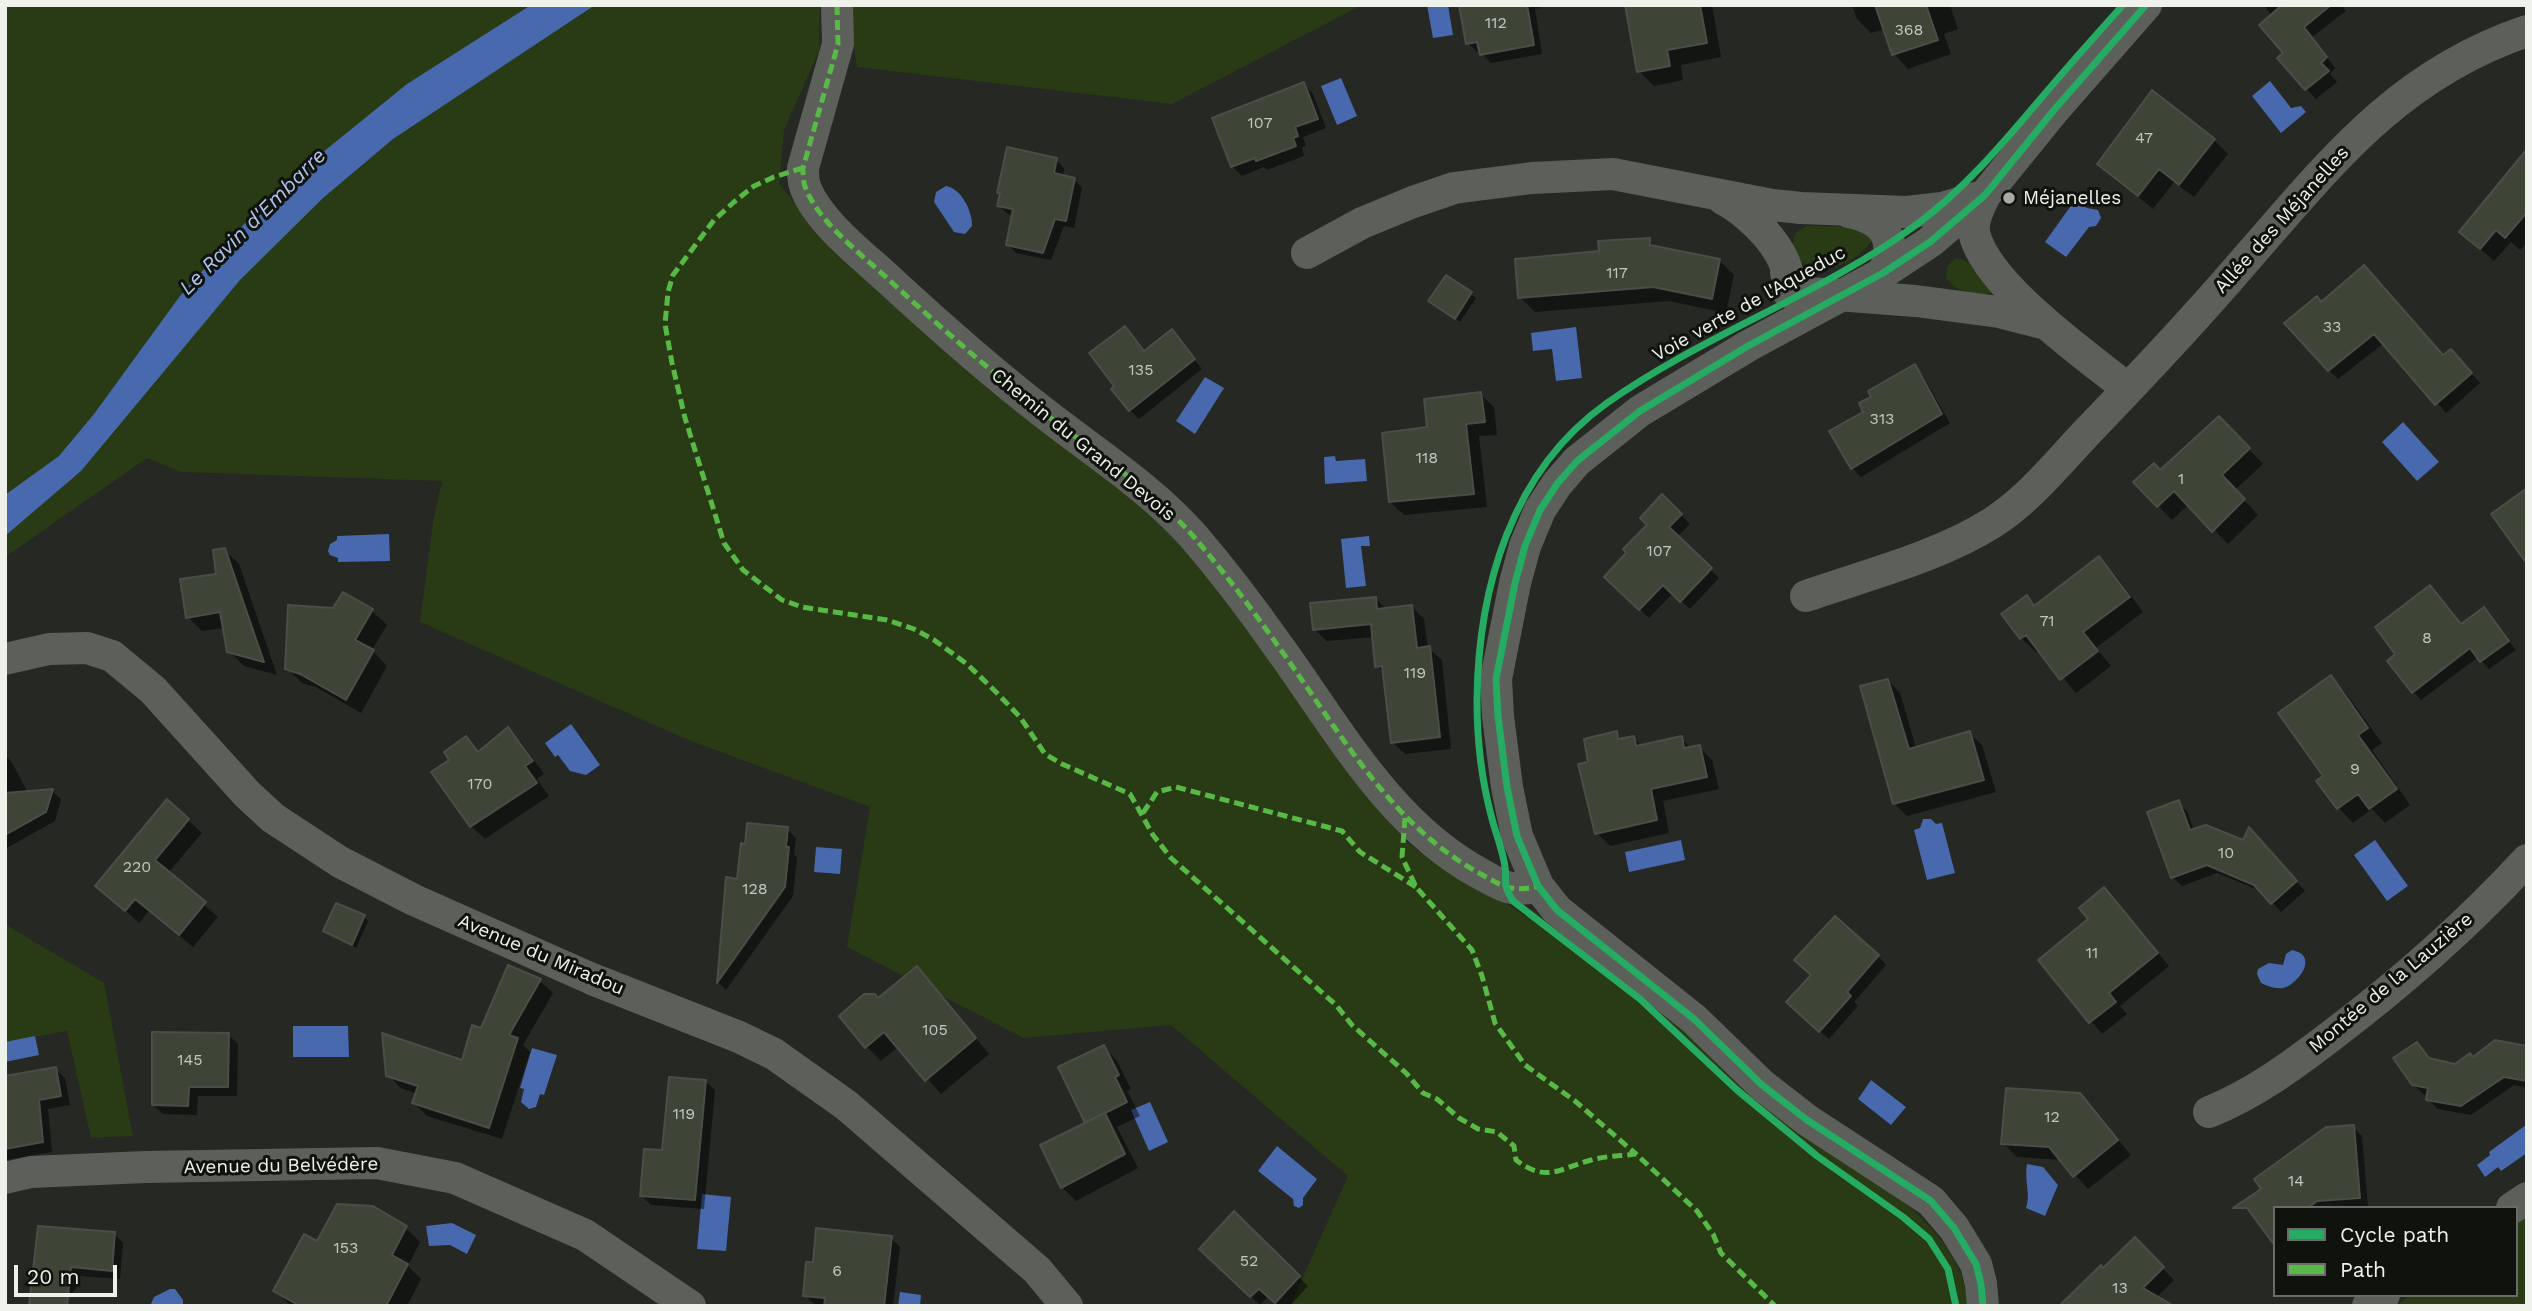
<!DOCTYPE html>
<html>
<head>
<meta charset="utf-8">
<style>
  body { margin:0 }
  #map { position:relative; width:2532px; height:1311px; overflow:hidden; background:#252823; font-family:"Work Sans",sans-serif }
  canvas { display:block }
  .frame { position:absolute; inset:0; border:7px solid #eef2eb; pointer-events:none }
  .legend { position:absolute; left:2273px; top:1206px; width:245px; height:91px; box-sizing:border-box; background:#0f120d; border:2px solid #686c66; margin:0; padding:9px 12px; list-style:none; font-size:21px; color:#eef2eb }
  .legend li { display:flex; align-items:center; gap:14px; height:35px }
  .legend b { width:35px; border:2px solid #686c66 }
  .scale { position:absolute; left:14px; top:1265px; width:103px; height:32px; box-sizing:border-box; border:4px solid #eef2eb; border-top:0; padding-left:9px; font-size:21px; line-height:24px; white-space:nowrap; color:#eef2eb; -webkit-text-stroke:5px #0f120d; paint-order:stroke }
</style>
</head>
<body>
<div id="map">
<canvas width="2532" height="1311"></canvas>
<div class="frame"></div>
<ul class="legend">
<li><b style="height:9px;background:#26ab63"></b>Cycle path</li>
<li><b style="height:9px;background:#58b947"></b>Path</li>
</ul>
<div class="scale">20 m</div>
</div>
<script>
const ctx = document.querySelector('canvas').getContext('2d');
ctx.lineJoin = 'round';
function paint(path, color) {
  ctx.fillStyle = color;
  ctx.fill(path, 'evenodd');
}
function trace(path, color, width, dash) {
  ctx.strokeStyle = color;
  ctx.lineWidth = width;
  ctx.lineCap = dash ? 'butt' : 'round';
  ctx.setLineDash(dash || []);
  ctx.stroke(path);
}
function write(font, color, halo, rows, align = 'center') {
  ctx.font = font + ' "Work Sans",sans-serif';
  ctx.lineWidth = 6;
  ctx.setLineDash([]);
  ctx.textBaseline = 'middle';
  ctx.strokeStyle = halo;
  ctx.fillStyle = color;
  for (const [text, x, y, turn = 0] of rows) {
    ctx.save();
    ctx.translate(x, y);
    ctx.rotate((+turn || 0) * Math.PI / 180);
    ctx.textAlign = isNaN(turn) ? turn : align;
    if (halo) ctx.strokeText(text, 0, 0);
    ctx.fillText(text, 0, 0);
    ctx.restore();
  }
}
const green = new Path2D(`
  M5 5H820L819 51 784 130 779 183 825 241 990 390 1062 443 1185 541 1407 842C1444 872 1488 889 1526 917L1531 909 1548 920 1915 1211C1943 1239 1963 1265 1970 1306H1290L1348 1176 1171 1025 1024 1038 847 947 870 807 691 741 420 622 433 522 442 481 181 472 147 458 5 557Z
  M848 5H1362L1172 104 857 67Z
  M1807 226 1861 227 1872 238 1871 242C1857 260 1832 273 1810 269 1798 260 1790 248 1795 233Z
  M1955 258C1975 260 1983 279 1993 293 1977 297 1955 292 1946 278L1947 267Z
  M5 922 8 926 104 983 133 1136 91 1138 67 1031 5 1042Z
  M2527 1217V1306H2396L2411 1295H2516V1224Z`);
const water = new Path2D(`
  M531 5H595L393 139 323 198 240 280 81 471 5 536V495L59 456 94 414 180 296 270 195 407 84Z
  M1427 5H1448L1453 35 1433 38Z
  M1341 78 1357 116 1337 125 1321 86Z
  M2270 81 2291 108 2301 106 2306 112 2281 133 2252 96Z
  M946 186C961 188 973 212 972 226L965 234 954 232 934 202 936 192Z
  M2075 200 2087 208 2098 210 2101 218 2096 226 2089 227 2066 257 2045 242Z
  M1576 327 1582 378 1556 381 1552 349 1533 351 1531 333Z
  M1205 377 1224 388 1195 434 1176 421Z
  M2403 422 2439 462 2417 481 2382 442Z
  M1335 456 1336 461 1365 459 1367 481 1325 484 1324 457Z
  M389 534 390 561 338 562V558L330 555 328 551 330 544 337 540V536Z
  M1369 536 1370 546H1361L1366 586 1346 588 1341 539Z
  M571 724 600 765 586 775 570 771 558 755 555 757 545 743Z
  M1923 819H1931L1936 824 1942 823 1955 873 1927 880 1914 830 1920 828Z
  M1681 840 1685 860 1629 872 1625 852Z
  M2375 840 2408 886 2387 901 2354 855Z
  M816 847 842 849 840 874 814 872Z
  M2292 950C2321 956 2296 986 2283 988 2274 989 2268 986 2261 983L2257 974 2258 969 2269 963 2283 965 2286 954Z
  M293 1026H348L349 1057H293Z
  M35 1036 39 1055 5 1062V1042Z
  M532 1048 557 1055 544 1095 540 1094 536 1107 529 1109 521 1102 524 1089 520 1088Z
  M1871 1080 1906 1107 1891 1125 1858 1099Z
  M1150 1102 1168 1142 1149 1151 1131 1110Z
  M2526 1125 2527 1153 2501 1171 2498 1167 2485 1177 2477 1165 2490 1155 2489 1152Z
  M1277 1146 1317 1179 1303 1198V1205L1299 1208 1294 1206 1293 1199 1258 1171Z
  M2027 1164 2043 1167 2058 1185 2045 1216 2026 1208C2031 1196 2024 1180 2027 1164Z
  M702 1194 731 1197 726 1251 697 1249Z
  M452 1223 476 1235 467 1254 450 1245 429 1246 426 1226Z
  M170 1289H175L183 1300V1306H150L154 1297Z
  M900 1292 921 1295 920 1306H898Z`);
const shadow = new Path2D(`
  M1461 5H1539L1540 8 1535 9 1542 54 1491 63 1481 52H1477L1468 43Z
  M1627 5H1712L1721 57 1681 65 1683 80 1654 86 1639 71Z
  M1852 5H1950L1958 29 1944 34 1951 54 1908 69 1894 54 1885 29 1871 33 1857 19Z
  M2264 5H2341L2346 11 2312 37 2335 68 2330 74 2337 82 2316 99 2280 59 2285 53 2272 16Z
  M1304 84 1313 94 1326 128 1303 137 1306 146 1302 147 1304 156 1267 170 1264 167 1242 176 1232 166Z
  M2152 93 2214 140 2228 154 2194 197 2174 182 2153 209 2099 164Z
  M1056 160 1064 168 1063 177 1074 179 1082 188 1074 228 1064 226 1051 260 1016 253 1008 244 1013 215 1008 214 999 206 1001 195 999 192Z
  M2527 160V242L2520 250 2511 242 2494 261 2461 232Z
  M1649 240 1657 248 1719 260 1734 275 1726 313 1669 301 1535 312 1520 297 1601 252Z
  M1446 277 1476 298 1460 322 1430 301Z
  M2322 304 2444 357 2460 361 2480 383 2446 413 2384 343 2338 379 2329 370Z
  M1125 328 1146 352 1172 331 1202 369 1139 419 1130 410Z
  M1914 367 1923 376 1950 423 1861 477 1852 468 1866 412Z
  M1480 394 1494 407 1497 435 1479 436 1487 507 1404 515 1390 502 1429 429Z
  M2219 418 2263 464 2235 490 2258 515 2228 544 2189 504 2172 520 2136 482 2161 472Z
  M1662 497 1690 524 1677 537 1719 578 1690 609 1673 593 1649 618 1606 577 1650 525Z
  M224 550 239 564 277 675 244 666 229 651 224 628 202 631 188 617 217 575Z
  M2099 558 2113 572 2143 612 2096 648 2111 666 2076 693 2039 649 2036 652 2021 638 2027 597 2036 606Z
  M344 594 372 611 387 625 372 650 387 666 361 713 316 687 302 683 287 668 334 610Z
  M1376 599 1386 609 1412 607 1424 619 1428 648 1442 660 1451 749 1405 754 1392 742 1385 674 1377 666 1374 637 1327 641 1314 629Z
  M2484 610 2516 650 2489 669 2478 657 2421 700 2413 692 2462 626Z
  M2331 677 2345 692 2382 743 2372 750 2410 805 2385 823 2372 809 2353 823 2339 808 2319 781 2325 776Z
  M1888 680 1900 693 1916 748 1969 733 1982 745 1996 792 1907 816 1894 803Z
  M508 729 521 742 544 774 537 779 549 796 485 839 471 826 433 773 452 760 466 738 480 753Z
  M1616 733 1623 740 1633 738 1642 746 1681 738 1691 748 1699 747 1712 760 1719 789 1663 801 1669 833 1610 846 1597 833 1591 764Z
  M5 756 11 761 28 793 52 791 61 799 55 821 5 849Z
  M2178 803 2187 811 2194 831 2244 842 2257 838 2305 891 2281 912 2263 892 2217 873 2182 886 2173 877Z
  M188 820 202 833 168 873 218 917 193 947 149 911 139 923 98 886Z
  M787 829 796 838 794 855 797 857 793 896 726 990 719 983 728 879 739 880Z
  M2104 890 2169 966 2120 1006 2127 1014 2102 1034 2040 960 2091 919Z
  M364 916 368 921 356 948 325 931Z
  M1878 956 1886 965 1854 1002 1858 1006 1829 1039 1797 1011Z
  M540 981 553 993 523 1045 530 1052 502 1139 427 1116 414 1103 417 1094 401 1088 388 1075 463 1062 482 1030Z
  M931 983 989 1054 941 1094 899 1046 881 1061 866 1046 879 1000Z
  M228 1035 238 1044 237 1096H198L197 1115 163 1114 153 1105Z
  M2417 1044 2431 1061 2455 1065 2474 1058 2527 1048V1088L2514 1085 2471 1115 2438 1109 2428 1099 2429 1095 2423 1094 2413 1084Z
  M1104 1047 1117 1061 1131 1089 1127 1091 1140 1116 1117 1127 1138 1168 1076 1201 1062 1187 1043 1146 1088 1123Z
  M55 1069 65 1078 70 1105 48 1109 52 1152 5 1160V1078Z
  M705 1081 715 1090 704 1209 651 1205 642 1196 663 1152Z
  M2080 1095 2131 1155 2088 1189 2062 1160 2017 1157 2003 1143Z
  M2353 1127 2362 1136 2368 1206 2275 1208 2245 1202Z
  M1234 1214 1308 1286 1290 1306H1279L1269 1296 1260 1305 1202 1249Z
  M40 1228 114 1234 123 1243 120 1279 80 1276 79 1284 63 1306Z
  M406 1228 420 1242 408 1266 421 1279 407 1306H291L276 1291 317 1243Z
  M891 1238 900 1247 893 1306 814 1304 805 1295 814 1264Z
  M2135 1240 2174 1280 2156 1298 2103 1270Z`);
const building = new Path2D(`
  M1459 5H1527L1534 45 1480 55 1477 42 1466 44Z
  M1625 5H1700L1707 43 1667 50 1670 66 1637 72Z
  M1875 5H1926L1938 40 1892 55Z
  M2282 5H2331L2304 27 2327 57 2321 63 2329 71 2305 90 2277 58 2283 53 2259 25Z
  M1304 82 1318 119 1295 127 1298 136 1293 138 1296 146 1256 161 1255 158 1231 167 1212 118Z
  M2152 90 2215 139 2179 185 2159 169 2138 196 2097 164Z
  M1007 147 1057 158 1054 173 1075 178 1066 221 1055 219 1043 253 1006 245 1013 209 997 206 1000 193H997Z
  M2527 149V212L2505 238 2496 230 2480 249 2459 232Z
  M1650 238V245L1720 259 1712 299 1653 287 1518 298 1515 259 1599 251 1598 241Z
  M2364 265 2443 355 2451 349 2472 373 2435 405 2374 334 2328 371 2284 323 2317 296 2321 302Z
  M1446 275 1472 292 1455 319 1428 301Z
  M1125 326 1144 351 1172 329 1195 359 1129 411 1111 389 1114 386 1089 353Z
  M1915 364 1942 414 1851 469 1829 431 1863 412 1859 403 1871 397 1868 391Z
  M1481 392 1485 422 1466 424 1474 494 1389 502 1382 433 1427 427 1424 399Z
  M2219 416 2250 448 2222 475 2245 499 2212 532 2174 491 2157 507 2133 482 2154 463 2160 470Z
  M2527 488V564L2491 514Z
  M1662 494 1682 514 1669 527 1712 568 1680 602 1663 585 1639 610 1604 577 1626 553 1623 549 1647 525 1640 518Z
  M225 548 245 607 264 662 227 652 220 612 186 618 180 579 216 574 213 550Z
  M2099 556 2130 597 2083 632 2098 651 2060 680 2026 635 2020 639 2001 614 2027 595 2034 606Z
  M2430 585 2461 624 2484 607 2509 641 2480 662 2470 648 2412 693 2387 661 2395 654 2375 627Z
  M343 592 373 609 355 640 374 650 346 700 300 674 285 669 288 605 333 608Z
  M1376 597 1377 609 1412 605 1417 648 1430 646 1440 737 1391 743 1382 666 1375 667 1371 624 1313 630 1310 603Z
  M2331 675 2368 728 2358 735 2397 789 2369 809 2358 794 2337 809 2316 781 2323 776 2278 713Z
  M1888 679 1909 749 1970 731 1984 780 1893 804 1860 686Z
  M508 727 533 761 525 766 537 783 470 827 431 772 449 760 444 752 466 736 478 752Z
  M1617 731 1618 739 1634 736 1636 746 1682 736 1684 748 1700 745 1707 777 1651 789 1657 820 1595 834 1578 764 1588 762 1584 739Z
  M53 789 46 812 5 835V793Z
  M167 799 189 819 155 860 206 902 179 935 135 899 125 911 95 886Z
  M2179 800 2190 830 2206 825 2243 840 2249 827 2297 881 2271 904 2254 885 2207 865 2171 878 2147 812Z
  M747 823 788 827 786 847H789L785 887 717 983 726 877 737 879 741 843 745 844Z
  M2104 887 2158 953 2109 993 2116 1002 2089 1023 2038 960 2088 919 2079 908Z
  M336 903 365 915 352 945 323 931Z
  M1835 916 1879 955 1847 992 1851 996 1819 1032 1786 1002 1811 975 1794 960Z
  M508 965 541 979 509 1035 518 1038 489 1128 412 1103 418 1086 386 1076 382 1033 462 1060 472 1025 481 1028Z
  M917 966 976 1038 925 1081 884 1032 865 1048 839 1016 864 994H875L878 998Z
  M152 1032 229 1033 228 1087H189L188 1106 152 1105Z
  M2495 1040 2527 1046V1081L2504 1077 2461 1106 2426 1100 2428 1088 2412 1085 2393 1058 2417 1042 2429 1058 2455 1064 2470 1053 2473 1057Z
  M1104 1045 1119 1075 1115 1077 1127 1102 1085 1123 1058 1067Z
  M56 1067 61 1096 39 1100 43 1142 5 1149V1076Z
  M669 1077 706 1080 695 1200 640 1196 644 1149 662 1150Z
  M2006 1088 2080 1093 2118 1140 2073 1177 2049 1147 2001 1144Z
  M1105 1113 1125 1154 1061 1188 1040 1145Z
  M2354 1125 2360 1198 2317 1201 2308 1208H2275V1246L2247 1208H2233L2261 1189 2254 1179 2326 1127Z
  M337 1204 373 1206 407 1226 392 1255 408 1264 386 1306H300L273 1291 304 1234 317 1241Z
  M1234 1211 1300 1276 1275 1303 1259 1289 1250 1297 1199 1249Z
  M38 1226 115 1232 112 1271 71 1267 67 1306H29Z
  M816 1228 892 1236 884 1306H824L825 1298 803 1296 806 1262H813Z
  M2135 1237 2164 1267 2143 1288 2174 1306H2059L2101 1265 2103 1268Z`);
const minor = new Path2D(`
  M837 5 838 44 803 168C803 175 803 183 806 189 819 222 862 255 887 278 939 326 992 373 1048 416 1097 454 1153 490 1194 537 1224 572 1252 609 1278 646 1337 727 1388 823 1479 873 1502 886 1512 893 1538 886
  M1985 195C1980 206 1972 219 1974 232 1984 284 2087 356 2128 389
  M1723 199C1752 214 1795 256 1788 292
  M1849 212C1884 219 1899 239 1883 273
  M1307 253 1362 223 1413 202 1454 188 1532 178 1613 174 1772 205 1801 208 1907 212 1942 208 1979 197
  M1786 273 1800 287 1810 293 1916 301 1999 312 2046 324
  M1806 596C1866 575 1938 557 1992 523 2030 499 2060 460 2091 428 2142 375 2193 321 2241 265 2328 166 2396 75 2527 31
  M5 659 49 649 87 648 112 656 153 690 247 794 273 818 340 862 414 900 592 979 739 1037 774 1054 846 1105 1037 1270 1067 1306
  M2209 1112C2254 1094 2293 1065 2331 1036 2401 983 2468 924 2527 860
  M5 1178 31 1172 145 1167 377 1163 455 1178 585 1235 690 1306
  M2512 1208 2527 1198
  M1983 1306 1981 1284 1976 1264 1954 1228 1931 1201 1807 1120 1762 1085 1694 1019 1557 910 1538 886 1517 836 1507 787 1498 716 1496 679 1515 583 1525 546 1540 510 1557 484 1577 461 1640 411 1748 346 1883 273 1930 242 1985 195 2054 110 2146 5
  M2368 1306 2384 1295`);
const quiet = new Path2D(`
  M837 5 838 44 803 168C803 175 803 183 806 189 819 222 862 255 887 278 939 326 992 373 1048 416 1097 454 1153 490 1194 537 1224 572 1252 609 1278 646 1337 727 1388 823 1479 873 1502 886 1512 893 1538 886
  M803 168 774 177 754 186 734 202 714 220 673 275 668 292 665 324 672 363 685 418 724 543 743 570 782 600 802 607 887 620 914 629 934 640 967 664 996 692 1020 717 1045 754 1062 764 1130 794 1153 835 1171 858 1336 1005 1352 1025 1406 1073 1423 1093 1437 1099 1459 1118 1478 1129 1497 1132 1514 1146 1516 1160C1547 1183 1558 1169 1591 1160 1605 1156 1621 1156 1636 1154L1697 1211 1713 1234 1721 1253 1775 1306
  M1143 813 1157 792 1176 787 1342 831 1360 852 1416 887
  M1405 818 1402 857 1416 887 1472 950 1482 976 1495 1023 1525 1065 1575 1101 1636 1154`);
const cycleway = new Path2D(`
  M1956 1306 1948 1269 1929 1239 1903 1217 1817 1156 1737 1090 1640 999 1513 901C1502 883 1507 885 1505 867 1503 850 1495 832 1491 815 1481 777 1477 740 1477 701 1478 589 1511 471 1607 403 1705 334 1820 295 1916 225 1965 189 2004 142 2043 96 2069 65 2096 35 2123 5
  M1983 1306 1981 1284 1976 1264 1954 1228 1931 1201 1807 1120 1762 1085 1694 1019 1557 910 1538 886 1517 836 1507 787 1498 716 1496 679 1515 583 1525 546 1540 510 1557 484 1577 461 1640 411 1748 346 1883 273 1930 242 1985 195 2054 110 2146 5`);
const markers = [
  [2009,198,7,"#a8aba5"]
];
const numberNames = [
  ["112",1496,23],
  ["368",1909,30],
  ["107",1260,123],
  ["47",2144,138],
  ["117",1617,273],
  ["33",2332,327],
  ["135",1141,370],
  ["313",1882,419],
  ["118",1427,458],
  ["1",2181,479],
  ["107",1659,551],
  ["71",2047,621],
  ["8",2427,638],
  ["119",1415,673],
  ["9",2355,769],
  ["170",480,784],
  ["10",2226,853],
  ["220",137,867],
  ["128",755,889],
  ["11",2092,953],
  ["105",935,1030],
  ["145",190,1060],
  ["119",684,1114],
  ["12",2052,1117],
  ["14",2296,1181],
  ["153",346,1248],
  ["52",1249,1261],
  ["6",837,1271],
  ["13",2120,1288]
];
const poiNames = [
  ["Méjanelles",2023,198]
];
const streetNames = [
  ["Allée des Méjanelles",2282,220,-48],
  ["Voie verte de l'Aqueduc",1749,304,-29],
  ["Chemin du Grand Devois",1083,445,39],
  ["Avenue du Miradou",541,955,23],
  ["Montée de la Lauzière",2391,983,-40],
  ["Avenue du Belvédère",281,1166,-1]
];
const waterNames = [
  ["Le Ravin d'Embarre",253,222,-45]
];
paint(green, '#283b15');
paint(water, '#4869ae');
paint(shadow, '#0007');
paint(building, '#3e4536');
trace(building, '#4a4d48', 2);
trace(minor, '#5c5f5a', 32);
trace(quiet, '#58b947', 5, [10, 5]);
trace(cycleway, '#26ab63', 7);
for (const [x, y, r, color] of markers) {
  const dot = new Path2D();
  dot.arc(x, y, r, 0, 2 * Math.PI);
  ctx.fillStyle = color;
  ctx.fill(dot);
  trace(dot, '#0f120d', 2.5);
}
write('16px', '#c2c7be', null, numberNames);
write('19px', '#eef2eb', '#0f120d', poiNames, 'left');
write('19px', '#eef2eb', '#0f120d', streetNames);
write('italic 21px', '#afc4ed', '#0f120d', waterNames);
</script>
</body>
</html>
